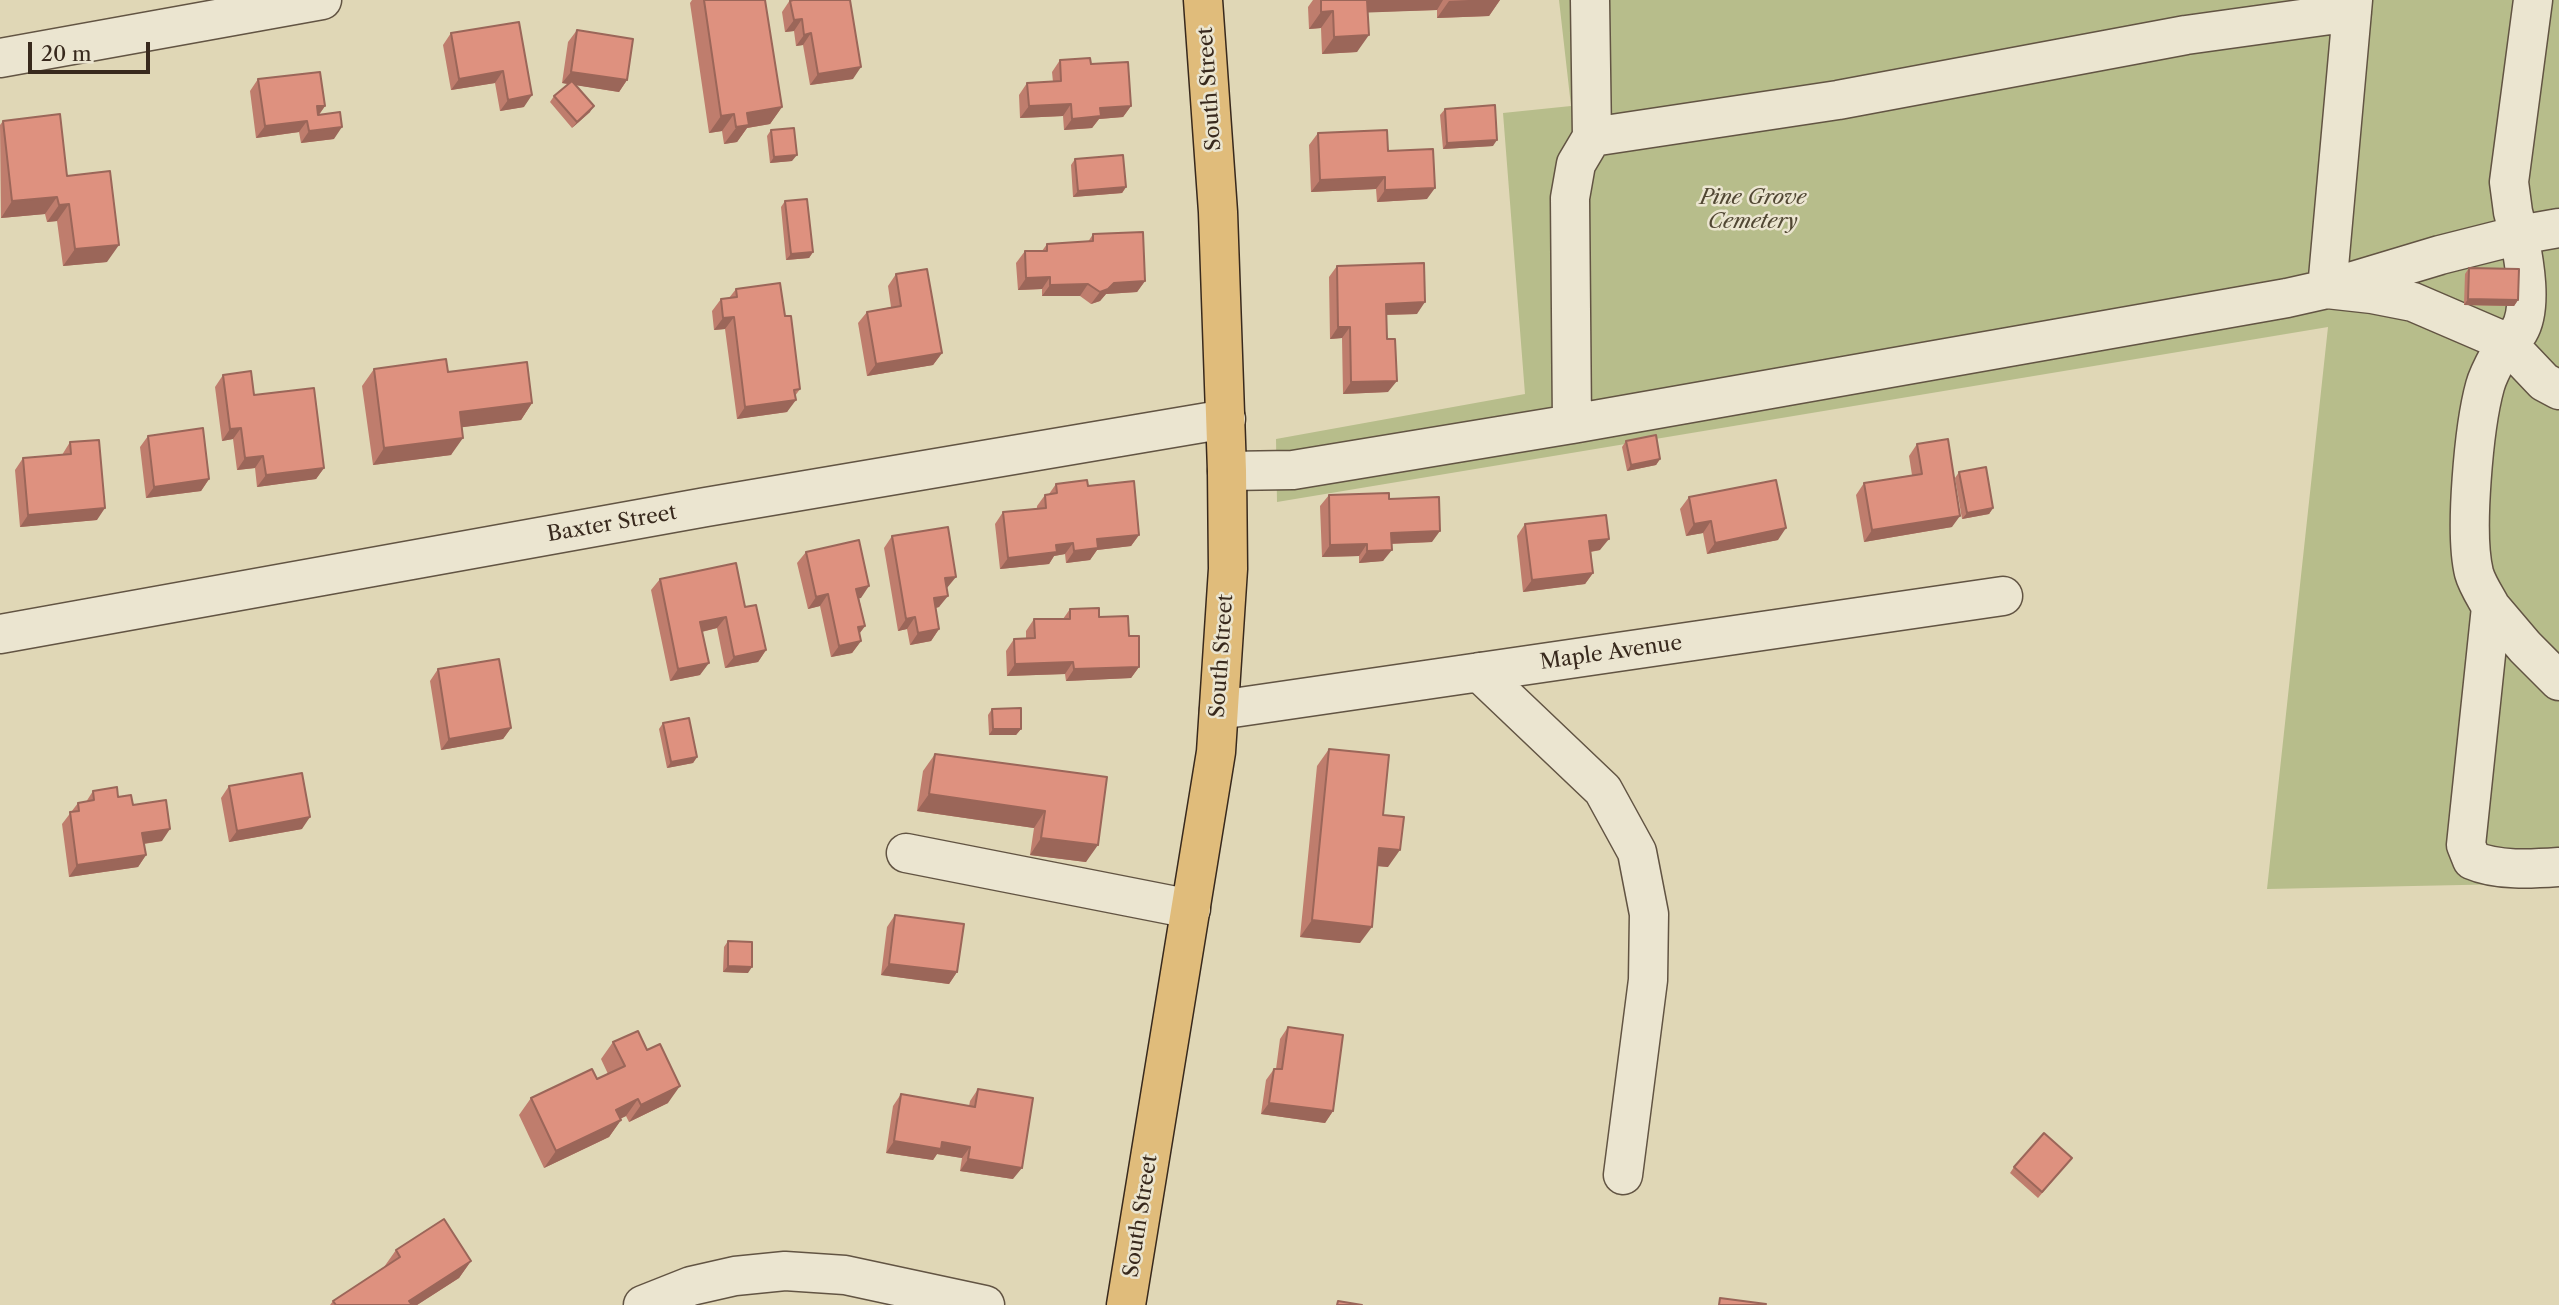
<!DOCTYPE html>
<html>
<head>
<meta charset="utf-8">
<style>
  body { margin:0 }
  #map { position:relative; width:2559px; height:1305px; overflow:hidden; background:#e0d7b6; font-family:"Libre Caslon Text",serif }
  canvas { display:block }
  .scale { position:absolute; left:28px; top:42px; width:122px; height:32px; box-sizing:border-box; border:4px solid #38291d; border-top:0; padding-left:9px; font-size:21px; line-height:24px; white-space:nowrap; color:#38291d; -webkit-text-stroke:5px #ebe5d0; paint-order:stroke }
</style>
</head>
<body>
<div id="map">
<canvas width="2559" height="1305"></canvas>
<div class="scale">20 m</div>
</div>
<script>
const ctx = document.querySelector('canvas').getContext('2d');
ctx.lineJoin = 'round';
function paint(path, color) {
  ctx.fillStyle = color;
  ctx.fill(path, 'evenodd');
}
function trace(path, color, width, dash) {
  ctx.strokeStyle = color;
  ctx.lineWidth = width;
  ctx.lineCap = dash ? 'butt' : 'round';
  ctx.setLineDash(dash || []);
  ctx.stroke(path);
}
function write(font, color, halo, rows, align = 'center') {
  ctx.font = font + ' "Libre Caslon Text",serif';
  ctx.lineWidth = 5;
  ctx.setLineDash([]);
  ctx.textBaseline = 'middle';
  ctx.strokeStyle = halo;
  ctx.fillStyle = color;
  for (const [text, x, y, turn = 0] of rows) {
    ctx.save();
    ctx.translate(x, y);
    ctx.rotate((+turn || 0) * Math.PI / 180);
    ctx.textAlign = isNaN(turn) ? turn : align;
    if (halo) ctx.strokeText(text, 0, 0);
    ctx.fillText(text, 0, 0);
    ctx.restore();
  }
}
const green = new Path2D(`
  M1559 0H2559V883L2267 889 2328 327 1277 502 1276 439 1525 394 1503 113 1571 106Z`);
const minor = new Path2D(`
  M1590 0 1592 137 1838 100 2186 35 2352 12
  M2353 0 2327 289 2372 294 2413 302 2506 342C2499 356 2489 371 2485 386 2474 426 2464 533 2474 573 2477 584 2485 596 2491 607L2466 845 2472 860C2497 871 2532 869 2559 867
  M2533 0 2509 182 2513 212 2519 235 2559 228
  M0 58 322 0
  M1592 137 1576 164 1570 198 1572 424 2287 298 2327 289 2440 255 2519 235C2524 260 2533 308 2519 331 2516 335 2510 339 2506 342L2544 382 2559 390
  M1227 471 1293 470 1572 424
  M2491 607 2525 647 2559 681
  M0 634 706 507 1226 419
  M1479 672 1603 790 1637 852 1649 914 1648 980 1623 1175
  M1219 710 2003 596
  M906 853 1191 909
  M643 1305 691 1286 735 1276 785 1271 845 1275 985 1305`);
const major = new Path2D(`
  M1126 1305 1216 752 1228 569 1227 471 1218 212 1203 0`);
const wall = new Path2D(`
  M692 0H765L782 107 770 124 747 128 737 142 724 144 722 131 709 133 690 3Z
  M790 0H850L853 79 810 85 803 45 796 46 794 31 785 32 782 12Z
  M1313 0H1500L1489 16 1437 18V10L1368 12 1357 52 1322 54 1321 28 1309 29 1308 7Z
  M519 22 524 107 500 111 495 83 451 90 443 45 451 33Z
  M577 30 627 80 619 92 576 85 590 112 572 128 550 102 554 96 568 84 562 83 568 42Z
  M1060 60 1091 64 1131 106 1123 117 1099 119 1092 128 1064 130 1063 116 1020 118 1019 95 1027 83 1053 82 1052 72Z
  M258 79 325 106 319 115 334 139 301 143 299 132 256 138 250 91Z
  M1445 109 1493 146 1443 149 1440 115Z
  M3 121 67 176 107 262 63 266 57 221 47 222 45 214 1 218 0 125Z
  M771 130 792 161 770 163 767 136Z
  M1318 133 1388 151 1427 199 1377 202 1376 189 1311 192 1309 145Z
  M1075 159 1126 187 1122 193 1073 197 1071 165Z
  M785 201 813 252 809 258 786 260 781 207Z
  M1093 234 1145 281 1137 292 1106 294 1100 301 1091 304 1080 296H1042V289L1018 290 1016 263 1025 251H1042L1047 244 1088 242Z
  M1337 266 1417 314 1386 315 1388 392 1343 394 1342 338 1330 339 1329 277Z
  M2469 268 2518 300 2514 306 2464 305 2465 274Z
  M896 274 942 353 933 365 867 376 858 323 867 312 891 307 888 286Z
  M736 289 785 316 800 389 795 396 787 412 737 419 725 329 714 330 712 311 721 299 729 298Z
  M374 369 448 372 532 403 521 420 462 427 451 455 373 465 362 386Z
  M223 375 254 395 324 468 316 479 257 487 255 468 237 470 233 439 222 441 215 387Z
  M148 436 209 479 201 491 146 498 140 447Z
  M1626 441 1660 459 1656 465 1627 471 1622 447Z
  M70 442 97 520 20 527 15 470 23 458 62 455Z
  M1917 444 1952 527 1864 542 1856 495 1864 483 1912 475 1909 456Z
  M1959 472 1993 508 1989 514 1962 519 1955 478Z
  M1056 484 1088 486 1139 535 1131 546 1097 550 1090 560 1066 563 1065 554 1054 556 1049 564 1000 569 995 524 1003 512 1037 509V506L1045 495 1049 494Z
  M1329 495 1389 499 1432 542 1391 544 1383 561 1359 563V556L1322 557 1320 506Z
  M1689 497 1778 540 1707 554 1703 533 1686 536 1680 509Z
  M1525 524 1600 550 1591 552 1593 573 1585 584 1523 592 1517 536Z
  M892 536 947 588H946L939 607 936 608 939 629 931 641 910 645 907 629 898 631 884 548Z
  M806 552 861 598H859L865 626 859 634 861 641 852 653 831 657 820 606 808 609 797 563Z
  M660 579 745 607 766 650 758 662 725 668 717 628 702 632 700 675 670 681 651 590Z
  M1070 609 1099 617 1129 636 1139 667 1131 678 1066 681 1065 674 1007 676 1006 651 1014 639H1026V631L1034 619H1063Z
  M438 669 511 728 503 739 441 750 430 681Z
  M992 709 1021 729 1016 735H989L988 715Z
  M663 723 697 757 693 763 667 768 659 729Z
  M1329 749 1383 815 1388 867 1377 866 1360 943 1300 937 1317 766Z
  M935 754 1107 777 1086 862 1030 855 1034 828 917 811 923 771Z
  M229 786 302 829 229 842 221 798Z
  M93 791 118 797 133 805 162 841 144 844 146 855 138 867 69 877 62 824 78 803 86 802Z
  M895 915 957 972 949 984 881 975 887 927Z
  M728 941 748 973 723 972 724 947Z
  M1288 1027 1333 1111 1325 1123 1261 1114 1266 1080 1274 1069H1276L1280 1039Z
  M613 1042 668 1103 629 1122 626 1116 620 1119 621 1120 609 1137 544 1168 519 1115 531 1098 597 1079 608 1074 601 1059Z
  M978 1089 1013 1179 960 1171 962 1158 937 1154 933 1160 886 1153 893 1106 901 1094 969 1106 970 1101Z
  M2072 1158 2038 1198 2010 1173 2014 1167Z
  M396 1250 471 1261 459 1278 417 1305H330L333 1301 384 1267Z`);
const shadedWall = new Path2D(`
  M1364 0H1443L1437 10 1355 13Z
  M1469 0H1500L1489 16 1437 18 1449 1Z
  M1333 11 1321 28 1309 29 1321 12Z
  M802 19 794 31 785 32 794 20Z
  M811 33 803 45 796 46 804 35Z
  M1369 35 1357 52 1322 54 1334 37Z
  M861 67 853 79 810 85 818 74Z
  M503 71 495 83 451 90 459 79Z
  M571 72 627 80 619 92 562 83Z
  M532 95 524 107 500 111 508 100Z
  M1071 104 1063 116 1020 118 1029 106Z
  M317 106H325L317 117Z
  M594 106 590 112 572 128 577 122Z
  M1131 106 1123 117 1099 119 1092 128 1064 130 1072 119 1100 108Z
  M782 107 770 124 747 128 737 142 724 144 747 113Z
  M734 114 722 131 709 133 721 116Z
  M307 121 299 132 256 138 265 126Z
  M342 127 334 139 301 143 309 131Z
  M1497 140 1493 146 1443 149 1447 143Z
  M797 155 792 161 770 163 774 157Z
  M1385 177 1376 189 1311 192 1320 180Z
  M1126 187 1122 193 1073 197 1078 191Z
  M1435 188 1427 199 1377 202 1385 190Z
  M57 197 45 214 1 218 12 201Z
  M69 204 57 221 47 222 59 205Z
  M119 245 107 262 63 266 75 249Z
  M813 252 809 258 786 260 791 254Z
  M1050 277 1042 289 1018 290 1026 278Z
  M1145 281 1137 292 1106 294 1100 301 1091 304 1100 292 1114 283Z
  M1088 284 1080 296H1042L1050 285Z
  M2468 299 2518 300 2514 306 2464 305Z
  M1425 302 1417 314 1378 315 1386 304Z
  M734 317 725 329 714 330 723 318Z
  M1338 327H1350L1342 338 1330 339Z
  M942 353 933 365 867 376 876 364Z
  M1397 381 1388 392 1343 394 1351 382Z
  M796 400 787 412 737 419 745 407Z
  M532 403 521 420 448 429 460 412Z
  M241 428 233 439 222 441 230 429Z
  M463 438 451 455 373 465 384 448Z
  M263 456 255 468 237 470 245 458Z
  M1660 459 1656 465 1627 471 1631 465Z
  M324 468 316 479 257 487 266 475Z
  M209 479 201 491 146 498 154 487Z
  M105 508 97 520 20 527 28 515Z
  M1993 508 1989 514 1962 519 1967 513Z
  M1960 516 1952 527 1864 542 1872 530Z
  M1711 521 1703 533 1686 536 1694 524Z
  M1786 528 1778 540 1707 554 1715 543Z
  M1440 531 1432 542 1383 544 1391 533Z
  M1139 535 1131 546 1097 550 1090 560 1066 563 1074 551 1097 539Z
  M1609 539 1600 550 1581 553 1589 541Z
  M1073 543 1065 554 1054 556 1049 564 1000 569 1008 558 1056 545Z
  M1367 544 1359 556 1322 557 1330 545Z
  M1392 550 1383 561 1359 563 1367 551Z
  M1593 573 1585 584 1523 592 1532 580Z
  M956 577 947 588 936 590 945 578Z
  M869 586 861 598 848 601 856 589Z
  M828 594 820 606 808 609 816 597Z
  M948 596 939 607 926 610 934 598Z
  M726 617 717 628 692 634 700 622Z
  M915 617 907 629 898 631 906 619Z
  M865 626 856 638 858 627Z
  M939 629 931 641 910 645 918 633Z
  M861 641 852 653 831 657 839 646Z
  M766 650 758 662 725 668 734 657Z
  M1073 662 1065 674 1007 676 1015 664Z
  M709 663 700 675 670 681 678 669Z
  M1139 667 1131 678 1066 681 1074 669Z
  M511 728 503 739 441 750 449 739Z
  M993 729H1021L1016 735H989Z
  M697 757 693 763 667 768 671 762Z
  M929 794 1045 811 1034 828 917 811Z
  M310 817 302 829 229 842 237 831Z
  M170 829 162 841 134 845 142 833Z
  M1041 838 1098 845 1086 862 1030 855Z
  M1379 848 1400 850 1388 867 1367 865Z
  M146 855 138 867 69 877 77 865Z
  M1312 920 1372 927 1360 943 1300 937Z
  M889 964 957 972 949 984 881 975Z
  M728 966 752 967 748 973 723 972Z
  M680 1086 668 1103 629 1122 641 1105Z
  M638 1099 626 1116 604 1126 616 1110Z
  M1269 1103 1333 1111 1325 1123 1261 1114Z
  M621 1120 609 1137 544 1168 556 1151Z
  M894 1141 942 1142 970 1147 962 1158 937 1154 933 1160 886 1153Z
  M968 1159 1022 1168 1013 1179 960 1171Z
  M471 1261 459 1278 417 1305H406L409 1301Z`);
const building = new Path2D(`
  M704 0H765L782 107 747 113 749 125 736 127 734 114 721 116Z
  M793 0H850L861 67 818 74 811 33 804 35 802 19 794 20 790 1Z
  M1321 0H1367L1369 35 1334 37 1333 11 1321 12Z
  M519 22 532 95 508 100 503 71 459 79 451 33Z
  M577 30 633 39 627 80 571 72Z
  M1090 58 1091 64 1128 62 1131 106 1100 108 1101 116 1072 119 1071 104 1029 106 1027 83 1061 81 1060 60Z
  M320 72 325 106H317L318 115 340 112 342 127 309 131 307 121 265 126 258 79Z
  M572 81 594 106 577 122 554 96Z
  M1495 105 1497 140 1447 143 1445 109Z
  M60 114 67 176 110 171 119 245 75 249 69 204 59 205 57 197 12 201 3 121Z
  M794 128 797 155 774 157 771 130Z
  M1387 130 1388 151 1433 149 1435 188 1385 190V177L1320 180 1318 133Z
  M1123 155 1126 187 1078 191 1075 159Z
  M807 199 813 252 791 254 785 201Z
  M1143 232 1145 281 1114 283 1108 289 1100 292 1088 284 1050 285V277L1026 278 1025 251H1047V244L1093 241V234Z
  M1424 263 1425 302 1386 304 1387 339H1395L1397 381 1351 382 1350 327H1338L1337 266Z
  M2469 268 2519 269 2518 300 2468 299Z
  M927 269 942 353 876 364 867 312 901 306 896 274Z
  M780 283 785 316H791L800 389 794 390 796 400 745 407 734 317 723 318 721 299 737 297 736 289Z
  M446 359 448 372 527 362 532 403 460 412 463 438 384 448 374 369Z
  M251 371 254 395 314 388 324 468 266 475 263 456 245 458 241 428 230 429 223 375Z
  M203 428 209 479 154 487 148 436Z
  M1656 435 1660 459 1631 465 1626 441Z
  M1948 439 1960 516 1872 530 1864 483 1922 474 1917 444Z
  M99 440 105 508 28 515 23 458 71 454 70 442Z
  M1986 467 1993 508 1967 513 1959 472Z
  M1087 480 1088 486 1134 481 1139 535 1097 539 1098 548 1074 551 1073 543 1056 545 1057 552 1008 558 1003 512 1046 508 1045 495 1057 493 1056 484Z
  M1776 480 1786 528 1715 543 1711 521 1694 524 1689 497Z
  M1389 493V499L1439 497 1440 531 1391 533 1392 550 1367 551V544L1330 545 1329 495Z
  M1606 515 1609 539 1589 541 1593 573 1532 580 1525 524Z
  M948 527 956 577 945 578 948 596 934 598 939 629 918 633 915 617 906 619 892 536Z
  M859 540 869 586 856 589 865 626 858 627 861 641 839 646 828 594 816 597 806 552Z
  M736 563 745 607 756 605 766 650 734 657 726 617 700 622 709 663 678 669 660 579Z
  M1099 608V617L1128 616 1129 636H1139V667L1074 669 1073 662 1015 664 1014 639 1035 638 1034 619H1070V609Z
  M499 659 511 728 449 739 438 669Z
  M1021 708V729H993L992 709Z
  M689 718 697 757 671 762 663 723Z
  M1329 749 1389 755 1383 815 1404 817 1400 850 1379 848 1372 927 1312 920Z
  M935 754 1107 777 1098 845 1041 838 1045 811 929 794Z
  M302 773 310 817 237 831 229 786Z
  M117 787 118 797 131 795 133 805 166 800 170 829 142 833 146 855 77 865 70 812 79 811 78 803 94 800 93 791Z
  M895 915 964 924 957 972 889 964Z
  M728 941 752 942V967L728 966Z
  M1288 1027 1343 1035 1333 1111 1269 1103 1274 1069H1282Z
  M638 1031 647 1050 660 1044 680 1086 641 1105 638 1099 616 1110 621 1120 556 1151 531 1098 592 1069 597 1079 625 1066 613 1042Z
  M978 1089 1033 1098 1022 1168 968 1159 970 1147 942 1142 941 1149 894 1141 901 1094 975 1107Z
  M2044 1133 2072 1158 2042 1192 2014 1167Z
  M444 1219 471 1261 409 1301 412 1305H336L333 1301 400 1257 396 1250Z
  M1720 1298 1766 1304 1765 1305H1719Z
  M1338 1301 1362 1305H1337Z`);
const streetNames = [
  ["South Street",1210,89,-94],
  ["Baxter Street",612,524,-10],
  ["Maple Avenue",1611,653,-8],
  ["South Street",1222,656,-86],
  ["South Street",1141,1216,-81]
];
const parkNames = [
  ["Pine Grove",1753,198],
  ["Cemetery",1753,222]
];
paint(green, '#b7bd8b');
trace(minor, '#625443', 41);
trace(major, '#38291d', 41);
trace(minor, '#ebe5d0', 38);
trace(major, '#e0bc7b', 38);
paint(wall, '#bf7d6d');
paint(shadedWall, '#9b6659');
paint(building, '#de917f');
trace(building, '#9b6659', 2);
write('21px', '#38291d', '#ebe5d0', streetNames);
write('italic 21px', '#514733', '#ebe5d0', parkNames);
</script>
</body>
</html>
